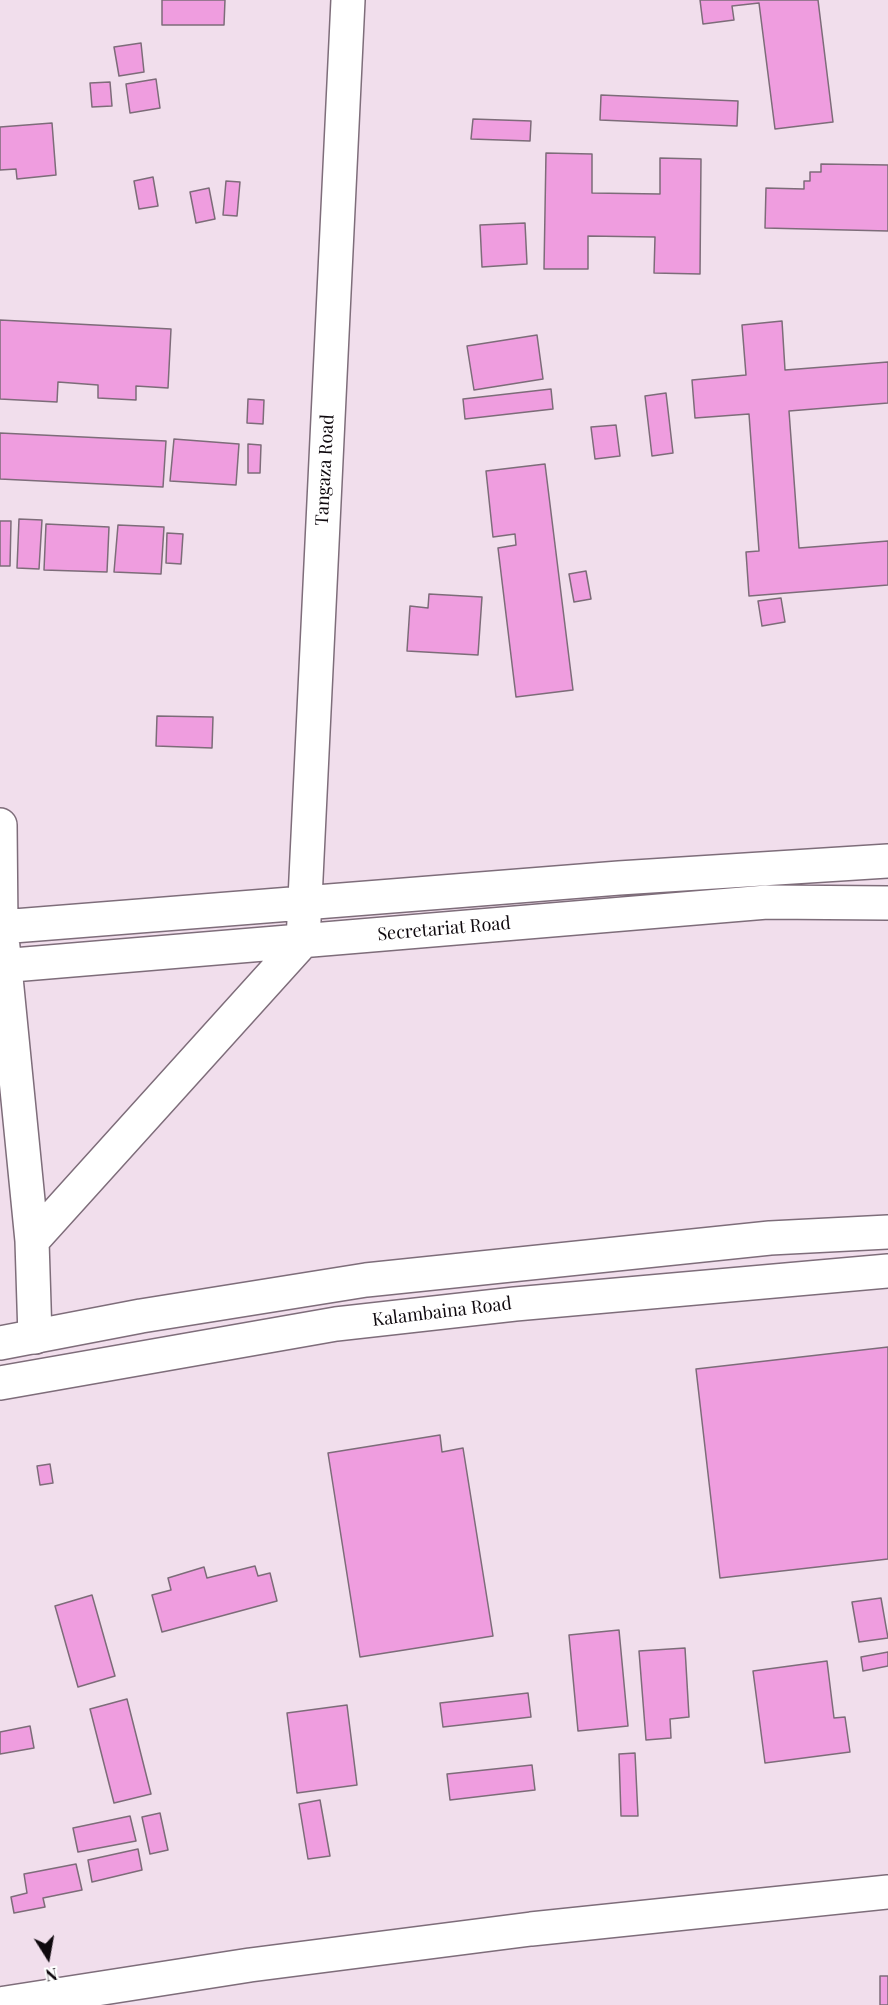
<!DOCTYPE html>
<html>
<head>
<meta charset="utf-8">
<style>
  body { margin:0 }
  #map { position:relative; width:888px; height:2005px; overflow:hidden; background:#f1deec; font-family:"Playfair Display",serif }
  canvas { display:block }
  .north { position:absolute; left:18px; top:1927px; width:60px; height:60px; -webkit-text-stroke:4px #fff; paint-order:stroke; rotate:169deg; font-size:16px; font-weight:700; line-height:24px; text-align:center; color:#0f090e }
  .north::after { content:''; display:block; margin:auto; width:21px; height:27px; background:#0f090e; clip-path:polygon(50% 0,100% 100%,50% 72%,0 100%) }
</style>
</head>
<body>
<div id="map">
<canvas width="888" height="2005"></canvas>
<div class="north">N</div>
</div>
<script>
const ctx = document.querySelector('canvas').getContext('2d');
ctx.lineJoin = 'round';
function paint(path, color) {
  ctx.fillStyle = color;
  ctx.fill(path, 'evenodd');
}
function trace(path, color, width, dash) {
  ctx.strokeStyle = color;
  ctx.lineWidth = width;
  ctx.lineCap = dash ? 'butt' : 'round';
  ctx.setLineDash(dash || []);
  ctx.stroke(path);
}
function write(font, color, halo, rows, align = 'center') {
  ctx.font = font + ' "Playfair Display",serif';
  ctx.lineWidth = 4.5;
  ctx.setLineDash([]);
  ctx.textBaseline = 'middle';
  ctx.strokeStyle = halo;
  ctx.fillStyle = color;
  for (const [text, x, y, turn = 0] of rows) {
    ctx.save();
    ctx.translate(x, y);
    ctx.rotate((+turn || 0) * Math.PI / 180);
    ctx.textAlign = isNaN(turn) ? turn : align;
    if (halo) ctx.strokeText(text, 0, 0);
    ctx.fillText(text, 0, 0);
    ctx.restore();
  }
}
const building = new Path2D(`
  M162 0H225L224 25H162Z
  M700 0H818L833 122 775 129 759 3 732 6 734 20 703 24Z
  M141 43 144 72 119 76 114 47Z
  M156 79 160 108 130 113 126 84Z
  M110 82 112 106 92 107 90 83Z
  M601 95 738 101 737 126 600 120Z
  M473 119 531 121 530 141 471 139Z
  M52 123 56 175 17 179 16 169 0 170V127Z
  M546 153 592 154V193L660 194V158L701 159 700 274 654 273 655 237 588 236V269H544Z
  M821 164 888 165V231L765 228 766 188 804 189V181H810V172H821Z
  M153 177 158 206 139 209 134 181Z
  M226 181 240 182 237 216 223 215Z
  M209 188 215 219 196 223 190 192Z
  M525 223 527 264 482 267 480 225Z
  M0 320 171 329 168 388 136 386V400L98 398V385L58 382 57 402 0 399Z
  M782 321 785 370 888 362V403L789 411 799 548 888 541V585L749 596 746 552 759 551 749 414 695 418 692 380 746 375 742 325Z
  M537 335 543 379 474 390 467 346Z
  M551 389 553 409 465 419 463 399Z
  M666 393 673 453 652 456 645 396Z
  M248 399 264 400 263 424 247 423Z
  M616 425 620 456 595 459 591 427Z
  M0 433 166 441 163 487 0 479Z
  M174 439 239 444 236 485 170 481Z
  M248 444 261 445 260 473H248Z
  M545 464 573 690 516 697 498 548 516 545 515 534 493 537 486 471Z
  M19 519 42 520 39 569 17 568Z
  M0 521H11L10 566H0Z
  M46 524 109 527 107 572 44 570Z
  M118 525 164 527 161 574 114 572Z
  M167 533 183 534 181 564 166 563Z
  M586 571 591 599 574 602 569 574Z
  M429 594 482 597 478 655 407 651 410 606 428 608Z
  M781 598 785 622 762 626 758 601Z
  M157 716 213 717 212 748 156 746Z
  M888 1347V1559L720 1578 696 1369Z
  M440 1435 442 1452 463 1448 493 1636 360 1657 328 1453Z
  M50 1464 53 1483 40 1485 37 1466Z
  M255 1566 258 1576 270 1573 277 1601 162 1632 152 1595 171 1590 168 1578 204 1567 207 1578Z
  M92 1595 115 1676 78 1687 55 1606Z
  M881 1598 888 1638 859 1642 852 1602Z
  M619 1630 628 1726 578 1731 569 1635Z
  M685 1648 689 1717 670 1719 671 1738 646 1740 639 1651Z
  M888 1652V1666L863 1671 861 1657Z
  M827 1661 834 1718 845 1717 850 1752 765 1763 753 1671Z
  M528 1693 531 1717 443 1727 440 1703Z
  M127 1699 151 1794 114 1803 90 1709Z
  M347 1705 357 1785 297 1793 287 1713Z
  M30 1726 34 1748 0 1754V1732Z
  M635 1753 638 1816H621L619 1754Z
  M532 1765 535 1790 450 1800 447 1774Z
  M320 1800 330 1856 308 1859 299 1804Z
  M160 1813 168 1850 150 1854 142 1817Z
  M130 1816 136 1841 78 1852 73 1828Z
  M138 1849 142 1870 92 1882 88 1860Z
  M76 1864 82 1890 43 1898 45 1907 14 1913 11 1897 27 1893 24 1874Z
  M880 1976H888V2005H880Z`);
const minor = new Path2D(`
  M0 825 1 927 32 1241 35 1337
  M0 927 619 878 888 861
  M0 966 767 902 888 903
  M32 1241 303 941 348 0
  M0 2004 250 1965 531 1929 888 1892`);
const secondary = new Path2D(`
  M0 1343 141 1316 366 1280 770 1238 888 1232
  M0 1383 336 1324 515 1304 888 1271`);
const streetNames = [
  ["Tangaza Road",325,470,-87],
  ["Secretariat Road",444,929,-5],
  ["Kalambaina Road",442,1312,-7]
];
paint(building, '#ef9ddf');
trace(building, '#7d6c79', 1.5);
trace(minor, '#7e6d7a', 36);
trace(secondary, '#7e6d7a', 36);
trace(minor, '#fff', 33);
trace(secondary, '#fff', 33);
write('18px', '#0f090e', '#fff', streetNames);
</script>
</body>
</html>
